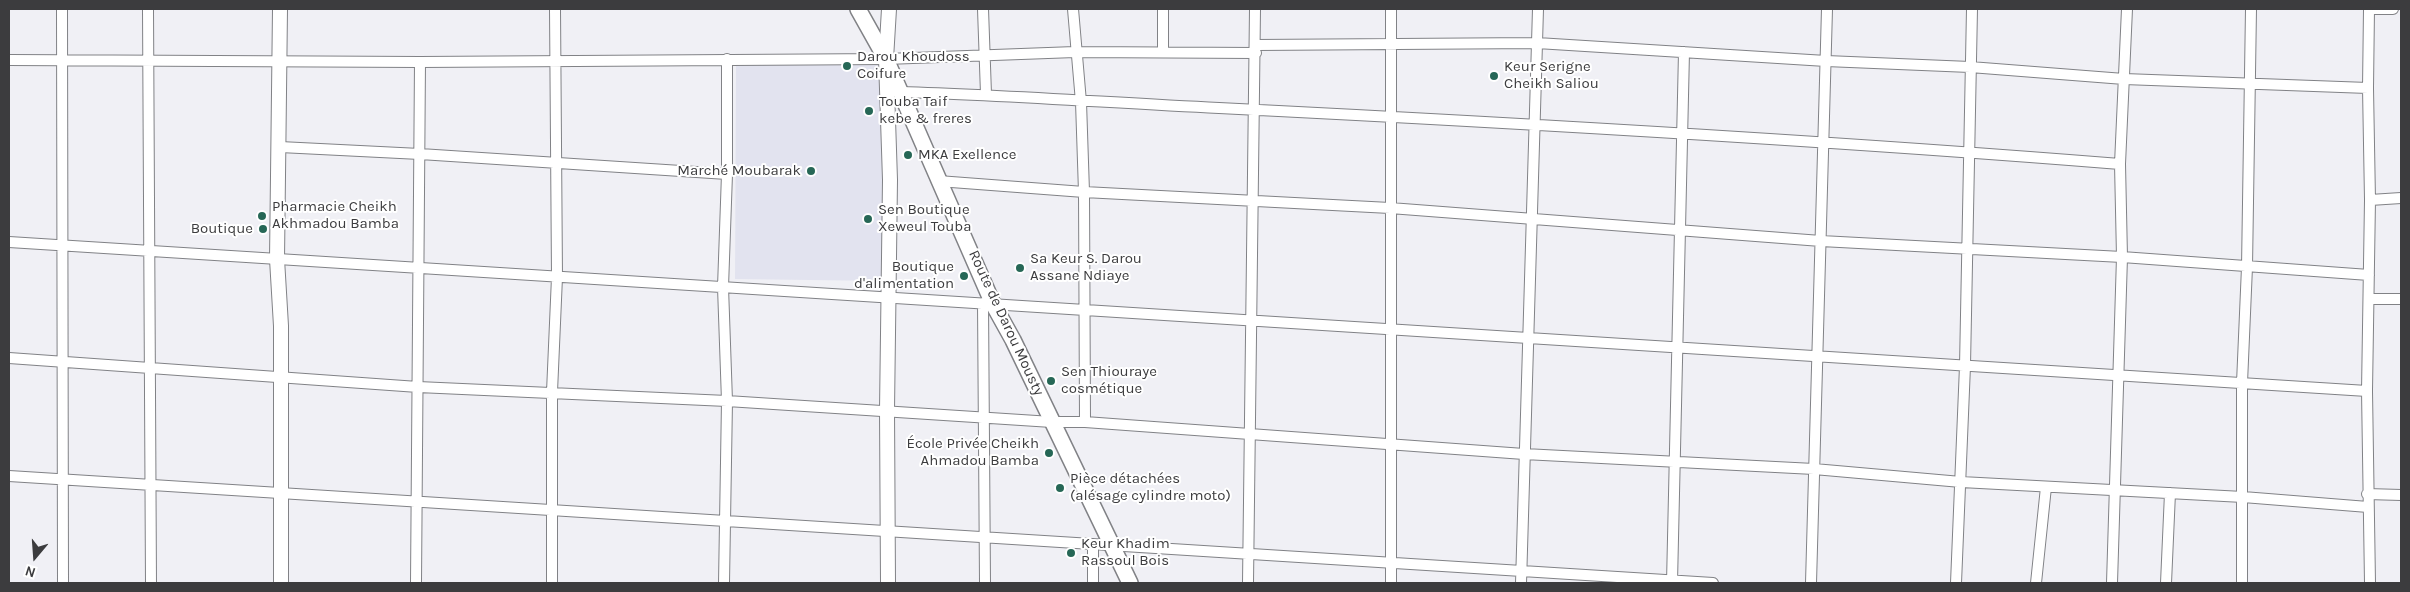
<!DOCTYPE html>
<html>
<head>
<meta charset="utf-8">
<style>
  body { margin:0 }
  #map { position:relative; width:2410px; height:592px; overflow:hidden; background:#f0f0f5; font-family:Karla,sans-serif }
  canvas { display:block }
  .frame { position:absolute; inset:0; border:10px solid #3c3c3e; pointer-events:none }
  .north { position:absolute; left:10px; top:532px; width:50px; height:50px; -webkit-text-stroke:4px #fff; paint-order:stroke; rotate:198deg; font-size:14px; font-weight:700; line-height:20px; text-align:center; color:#3c3c3e }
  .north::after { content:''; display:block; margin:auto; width:18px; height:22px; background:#3c3c3e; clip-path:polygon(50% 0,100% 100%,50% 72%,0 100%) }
</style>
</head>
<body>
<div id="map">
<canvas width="2410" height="592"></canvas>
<div class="frame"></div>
<div class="north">N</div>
</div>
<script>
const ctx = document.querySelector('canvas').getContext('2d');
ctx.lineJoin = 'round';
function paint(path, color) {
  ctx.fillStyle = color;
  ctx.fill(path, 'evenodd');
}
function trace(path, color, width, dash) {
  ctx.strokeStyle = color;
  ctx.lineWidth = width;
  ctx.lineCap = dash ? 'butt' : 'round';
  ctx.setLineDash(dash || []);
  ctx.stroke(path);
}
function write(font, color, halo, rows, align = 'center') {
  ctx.font = font + ' Karla,sans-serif';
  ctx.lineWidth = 4;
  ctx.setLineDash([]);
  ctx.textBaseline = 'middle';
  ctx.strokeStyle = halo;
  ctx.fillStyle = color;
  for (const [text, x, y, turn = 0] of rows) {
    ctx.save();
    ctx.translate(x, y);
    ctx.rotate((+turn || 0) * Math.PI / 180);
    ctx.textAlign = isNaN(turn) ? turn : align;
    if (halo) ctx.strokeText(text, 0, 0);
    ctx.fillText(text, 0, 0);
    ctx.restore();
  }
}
const built = new Path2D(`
  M736 62 886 63 885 281 735 279Z`);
const street = new Path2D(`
  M62 9 63 583
  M148 9 151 583
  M983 9 986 94
  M1073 9 1081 102 1084 192 1085 422
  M1163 9V52
  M1391 9V583
  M2369 9 2368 88 2370 200 2367 391 2370 583
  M2369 9H2393
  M1256 45 1537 43 1826 61 1970 67 2124 79 2368 88
  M9 60 420 62 886 59 1075 52 1256 53
  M900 92C1007 95 1113 103 1219 108 1520 123 1820 140 2120 164
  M280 147 420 154 727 174
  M938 181 1084 192 1390 208 1821 241 2122 257 2369 275
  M2370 200 2401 198
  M9 242 2367 391
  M2369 299H2401
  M983 303 985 583
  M9 358 418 387 727 401 1052 422H1085L1524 454 1814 469 1961 482 2243 497 2368 507
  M9 476 1713 583
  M2367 494 2401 495
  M1093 544V583
  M416 583 420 62
  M552 583V392L557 277 555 9
  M724 583 727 401 723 287 727 174V59
  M1248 583 1255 9
  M1521 583 1538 9
  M1672 583 1684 52
  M1811 583 1827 9
  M1956 583 1965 366 1972 9
  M2036 583 2046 487
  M2112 583 2122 257 2120 164 2127 9
  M2166 583 2170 493
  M2242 583V383L2247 267 2251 9`);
const secondary = new Path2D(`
  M280 9 277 259 281 326V583
  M888 583 887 410 890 180 886 59 889 9`);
const primary = new Path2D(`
  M858 9 886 59 993 304 1013 340 1130 583`);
const markers = [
  [847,66,5,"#266756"],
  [1494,76,5,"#266756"],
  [869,111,5,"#266756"],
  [908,155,5,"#266756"],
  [811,171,5,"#266756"],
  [262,216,5,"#266756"],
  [868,219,5,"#266756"],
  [263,229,5,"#266756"],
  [1020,268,5,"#266756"],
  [964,276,5,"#266756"],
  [1051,381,5,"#266756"],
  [1049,453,5,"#266756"],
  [1060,488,5,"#266756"],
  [1071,553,5,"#266756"]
];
const poiNames = [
  ["Darou Khoudoss",857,57],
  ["Coifure",857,74],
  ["Keur Serigne",1504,67],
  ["Cheikh Saliou",1504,84],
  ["Touba Taif",879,102],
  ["kebe & freres",879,119],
  ["MKA Exellence",918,155],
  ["Marché Moubarak",801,171,"right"],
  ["Pharmacie Cheikh",272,207],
  ["Akhmadou Bamba",272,224],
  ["Sen Boutique",878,210],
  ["Xeweul Touba",878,227],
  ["Boutique",253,229,"right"],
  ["Sa Keur S. Darou",1030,259],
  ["Assane Ndiaye",1030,276],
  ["Boutique",954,267,"right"],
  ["d'alimentation",954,284,"right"],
  ["Sen Thiouraye",1061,372],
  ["cosmétique",1061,389],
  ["École Privée Cheikh",1039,444,"right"],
  ["Ahmadou Bamba",1039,461,"right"],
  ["Pièce détachées",1070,479],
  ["(alésage cylindre moto)",1070,496],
  ["Keur Khadim",1081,544],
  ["Rassoul Bois",1081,561]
];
const streetNames = [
  ["Route de Darou Mousty",1006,323,65]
];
paint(built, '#e2e3ef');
trace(street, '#818286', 12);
trace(secondary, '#818286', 16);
trace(primary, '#818286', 18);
trace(street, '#fff', 10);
trace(secondary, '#fff', 14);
trace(primary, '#fff', 15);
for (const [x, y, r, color] of markers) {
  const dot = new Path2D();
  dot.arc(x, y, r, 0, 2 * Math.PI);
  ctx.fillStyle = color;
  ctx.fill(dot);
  trace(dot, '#fff', 2);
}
write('15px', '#3c3c3e', '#fff', poiNames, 'left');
write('15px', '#3c3c3e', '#fff', streetNames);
</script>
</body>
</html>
